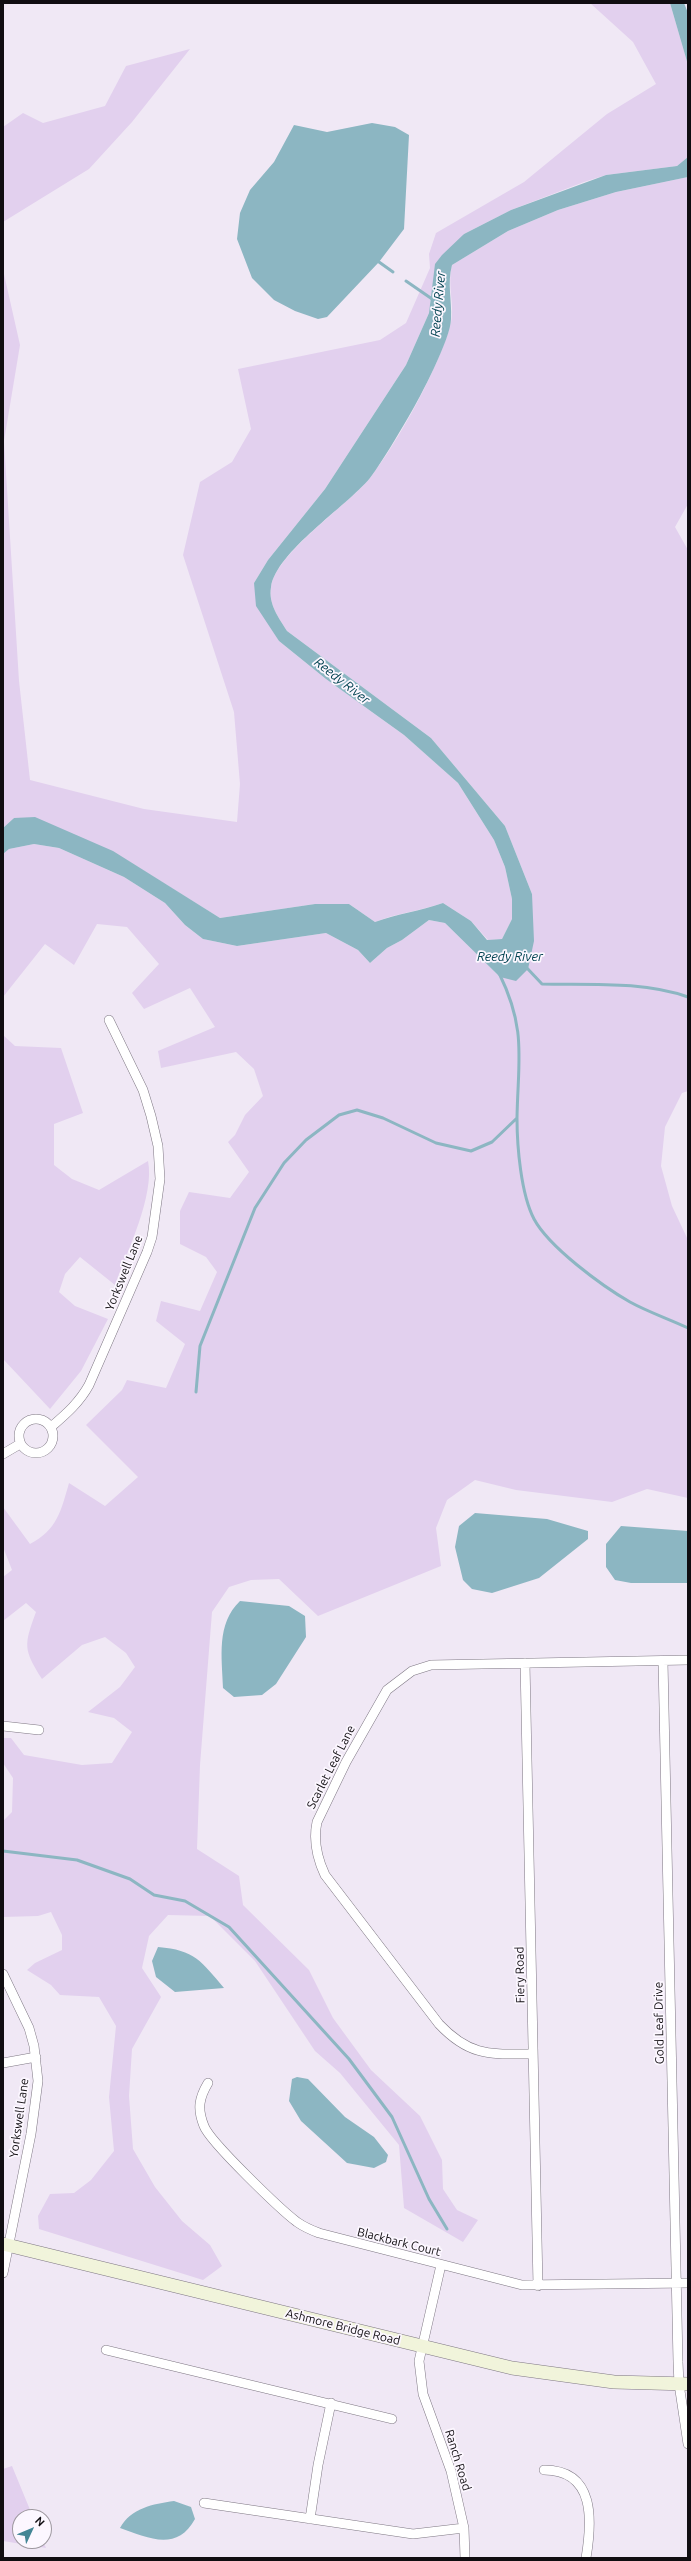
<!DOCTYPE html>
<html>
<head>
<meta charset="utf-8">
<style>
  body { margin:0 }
  #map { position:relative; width:691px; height:2561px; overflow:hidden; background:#f0e8f5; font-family:Ubuntu,sans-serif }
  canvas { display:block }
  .frame { position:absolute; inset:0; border:4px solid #100d11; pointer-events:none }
  .north { position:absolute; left:12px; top:2509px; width:40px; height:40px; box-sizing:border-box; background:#fcf7ff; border:1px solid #9e99a0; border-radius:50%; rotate:46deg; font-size:11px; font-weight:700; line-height:16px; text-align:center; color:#100d11 }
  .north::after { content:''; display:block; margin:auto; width:14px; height:18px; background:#438695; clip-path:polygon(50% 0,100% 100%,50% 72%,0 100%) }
</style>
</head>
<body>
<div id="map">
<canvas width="691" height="2561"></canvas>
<div class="frame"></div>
<div class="north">N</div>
</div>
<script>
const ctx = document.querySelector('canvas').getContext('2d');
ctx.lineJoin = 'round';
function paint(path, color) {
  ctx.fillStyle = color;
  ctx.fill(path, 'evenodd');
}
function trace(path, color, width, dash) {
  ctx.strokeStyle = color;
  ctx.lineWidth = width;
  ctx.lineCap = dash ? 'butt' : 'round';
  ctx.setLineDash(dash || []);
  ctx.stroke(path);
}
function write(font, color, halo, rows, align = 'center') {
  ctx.font = font + ' Ubuntu,sans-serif';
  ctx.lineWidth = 3.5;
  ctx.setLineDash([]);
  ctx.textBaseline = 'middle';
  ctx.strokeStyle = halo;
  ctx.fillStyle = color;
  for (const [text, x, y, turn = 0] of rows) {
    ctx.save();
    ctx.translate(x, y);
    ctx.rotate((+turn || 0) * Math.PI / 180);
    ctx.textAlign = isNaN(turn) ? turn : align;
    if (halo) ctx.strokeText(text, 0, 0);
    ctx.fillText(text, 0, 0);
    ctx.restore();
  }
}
const green = new Path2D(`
  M590 3H670L688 65V157L677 166 606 175 584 182 511 210 464 234 431 298 429 313 406 365 325 489 268 560 254 583 279 641 326 679 404 735 458 783 494 840 505 867 512 899V919L502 939 488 940 471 921 443 903C420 911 397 913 375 922L349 904H315L220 918 113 852 14 818 3 828V247L4 274 20 345 4 441 19 681 30 780 144 809 237 822 240 784 234 712 183 555 200 482 232 462 251 429 238 369 380 340 406 323 430 268 429 254 436 233 524 182 607 114 656 84 633 42Z
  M190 49 132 122 89 169 3 222V127L23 113 43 123 105 106 126 66Z
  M688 177V504L675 527 688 550V1091L682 1093 665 1127 661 1166 672 1206 688 1240V1498L647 1489 612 1502 516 1490 475 1480 447 1500 436 1528 441 1566 318 1616 279 1579 251 1580 229 1587 212 1612 200 1765 197 1849 239 1876 243 1905 309 1970 333 2018 371 2070 420 2116 442 2160 443 2189 457 2210 478 2220 463 2242 404 2208 399 2145 340 2073 315 2051 255 1961 210 1916 168 1915 149 1936 142 1968 161 1997 132 2049 129 2096 133 2149 155 2187 182 2221 210 2245 222 2266 203 2280 39 2229 38 2216 50 2194 74 2193 91 2180 114 2151 109 2097 116 2026 99 1997 60 1995 51 1985 27 1970 35 1963 62 1950V1935L51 1912 38 1916 3 1917V1821L12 1812 13 1778 3 1763V1738H11L24 1755 82 1765 112 1763 132 1732 114 1718 88 1712 120 1687 135 1667 126 1653 105 1637 82 1645 42 1679C23 1649 24 1645 36 1612L26 1603 3 1621V1577L12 1570 3 1547V1507L30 1544C57 1530 61 1511 69 1483L105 1506 138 1477 86 1425 122 1390 127 1380 166 1388 185 1344 156 1321 161 1301 200 1311 217 1272 206 1257 180 1244V1211L189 1192 230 1198 249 1172 228 1142 235 1135 245 1115 263 1096 254 1069 236 1052 161 1068 158 1051 215 1027 190 988 144 1009 132 993 159 964 127 927 97 924 74 965 45 944 3 997V854L9 849 34 844 59 848 124 877 165 903 185 925 203 939 237 946 326 933 358 950 370 963 387 948 402 940 429 920 445 923 500 977 532 894 505 826 431 738 287 631C279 618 268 604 271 587 276 553 347 506 370 478 399 440 439 368 451 322 455 306 447 285 452 265L508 231 558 210 616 192Z
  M3 1035 15 1046 61 1048 83 1113 54 1124V1165L72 1179 99 1190 148 1161C155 1195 127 1252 115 1285L80 1257 65 1274 59 1292 75 1306 108 1319 81 1371 50 1409 3 1359Z
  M12 2466 33 2517H20V2541H43L46 2548 3 2541V2469Z`);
const water = new Path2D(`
  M670 3H684L688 13V65Z
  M372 123 395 127 409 135 404 229 379 262 327 317 318 319 295 311 274 300 252 278 237 239 240 213 250 190 274 162 294 125 327 132Z
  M688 157V177L616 192 558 210 508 231 452 265C447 284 452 300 451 319 451 338 420 398 409 416 397 436 384 459 370 478 347 506 276 552 271 587 268 604 279 618 287 631L431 738 505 826 532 894 534 941 528 969 516 981 500 977 445 923 429 920 402 940 387 948 370 963 358 950 326 933 237 946 203 939 185 925 165 903 124 877 59 848 34 844 9 849 3 854V828L14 818 35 817 113 851 220 918 315 904H349L375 922C397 914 420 911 443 903L471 921 487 940 502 939 512 919V899L505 867 494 840 458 783 404 735 326 679 279 641 256 606 254 583 268 560 325 489 406 365 429 313 435 264 442 255 464 234 511 210 606 175 677 166Z
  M475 1513 547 1519 588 1531V1539L539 1578 492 1593 472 1589 463 1580 455 1547 459 1526Z
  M621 1526 688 1531V1583H631L615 1580 606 1567V1544Z
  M240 1601 289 1606 305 1616 306 1637 276 1684 262 1695 234 1697 223 1688C222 1657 216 1624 240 1601Z
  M158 1947C195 1950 201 1961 224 1988L175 1992 156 1977 152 1961Z
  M297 2077 308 2079 345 2117 374 2137 388 2155 386 2162 374 2168 347 2163 301 2121 289 2101 292 2079Z
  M174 2501 191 2507 195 2519C177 2552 148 2538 120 2528 131 2508 153 2504 174 2501Z`);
const stream = new Path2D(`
  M379 262 393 272
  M406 281 435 301
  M526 967 542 984C590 985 643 981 688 997
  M499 973C527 1030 518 1059 517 1118 517 1147 521 1194 534 1219 549 1247 602 1286 630 1302 648 1312 669 1319 688 1328
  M196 1392 200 1346 255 1208 284 1163 306 1140 339 1115 357 1110 383 1118 436 1143 471 1151 492 1142 517 1118
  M3 1851 77 1860 130 1879 154 1895 185 1901 229 1927 349 2059 392 2117 429 2199 447 2229`);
const street = new Path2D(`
  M19 1436a17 17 0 1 1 34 0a17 17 0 1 1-34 0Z
  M51 1427C66 1414 79 1403 89 1385L147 1252 152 1237 160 1179 158 1146 151 1116 143 1090 109 1020
  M3 1454 20 1444
  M663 1661 678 2362 679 2384 688 2444
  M525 1663 538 2286
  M3 1726 39 1730
  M3 1974 29 2028 34 2046 38 2081 31 2134 3 2273
  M533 2054C491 2054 470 2057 439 2024L325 1875C317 1858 313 1841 317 1822L346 1762 387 1690 412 1671 431 1665 688 1660
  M3 2063 36 2057
  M208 2083C199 2098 197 2109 204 2126 210 2142 281 2210 297 2222 304 2227 311 2230 319 2233L522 2285 688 2283
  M441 2265 419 2361 423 2394 451 2471 464 2528 465 2558
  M106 2350 392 2419
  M544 2470C596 2470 592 2522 586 2558
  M204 2503 413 2534 464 2528
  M310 2519 318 2465 331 2403`);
const secondary = new Path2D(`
  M3 2244 512 2368 614 2382 688 2384`);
const streetNames = [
  ["Yorkswell Lane",124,1273,-68],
  ["Scarlet Leaf Lane",331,1767,-63],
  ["Fiery Road",520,1975,-91],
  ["Gold Leaf Drive",659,2023,-91],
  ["Yorkswell Lane",19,2118,-82],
  ["Blackbark Court",399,2242,14],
  ["Ashmore Bridge Road",343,2327,14],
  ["Ranch Road",458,2460,73]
];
const waterNames = [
  ["Reedy River",438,304,-85],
  ["Reedy River",342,681,38],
  ["Reedy River",510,957]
];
paint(green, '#e2d0ee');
paint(water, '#8cb6c2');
trace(stream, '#8cb6c2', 3);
trace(street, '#7e7783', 10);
trace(secondary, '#7e7783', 14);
trace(street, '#fff', 9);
trace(secondary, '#f1f4db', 13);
write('12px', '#100d11', '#fcf7ff', streetNames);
write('italic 13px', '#014250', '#fcf7ff', waterNames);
</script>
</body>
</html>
